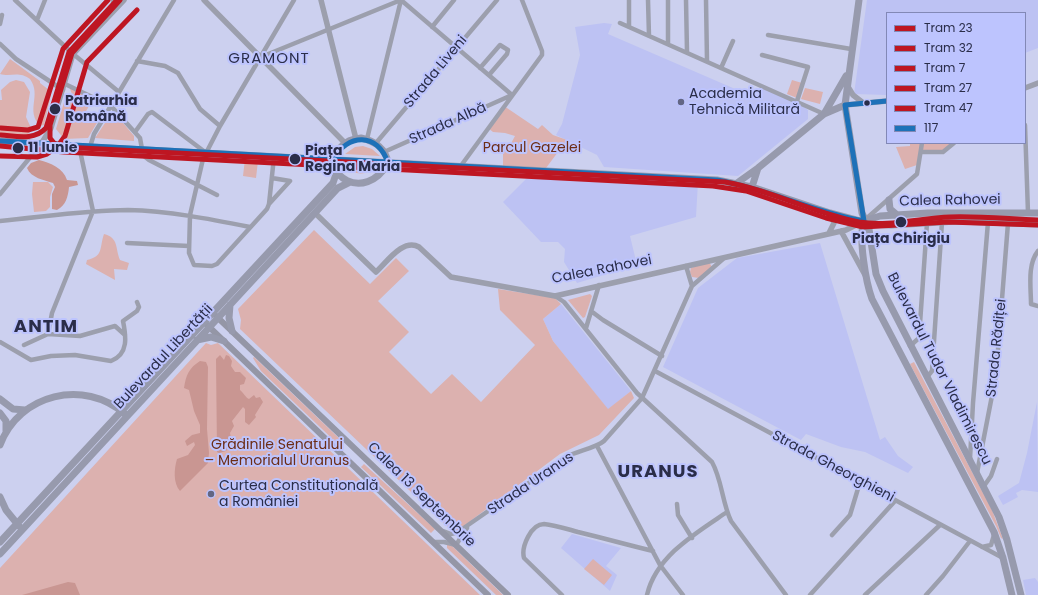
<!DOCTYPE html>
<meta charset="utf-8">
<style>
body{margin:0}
#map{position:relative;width:1038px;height:595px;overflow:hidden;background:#ccd0ef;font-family:Poppins,sans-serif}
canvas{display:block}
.legend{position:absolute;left:886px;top:12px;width:140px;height:132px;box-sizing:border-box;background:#bdc4fe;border:1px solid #8288b6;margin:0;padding:5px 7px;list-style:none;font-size:12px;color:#2a2d49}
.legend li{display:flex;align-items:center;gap:8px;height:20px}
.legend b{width:20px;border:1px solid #8288b6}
</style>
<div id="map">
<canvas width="1038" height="595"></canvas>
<ul class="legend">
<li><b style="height:5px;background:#be1622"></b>Tram 23</li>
<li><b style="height:5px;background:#be1622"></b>Tram 32</li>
<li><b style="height:5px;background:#be1622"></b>Tram 7</li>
<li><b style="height:5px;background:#be1622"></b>Tram 27</li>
<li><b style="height:5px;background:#be1622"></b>Tram 47</li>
<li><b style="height:5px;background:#1d71b8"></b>117</li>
</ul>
</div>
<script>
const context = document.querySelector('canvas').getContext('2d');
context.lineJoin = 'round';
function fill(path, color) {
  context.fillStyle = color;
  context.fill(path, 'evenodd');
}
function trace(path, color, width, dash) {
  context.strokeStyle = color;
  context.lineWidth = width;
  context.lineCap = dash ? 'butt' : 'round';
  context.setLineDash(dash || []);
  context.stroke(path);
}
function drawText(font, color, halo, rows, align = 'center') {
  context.font = font + ' Poppins,sans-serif';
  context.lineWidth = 4;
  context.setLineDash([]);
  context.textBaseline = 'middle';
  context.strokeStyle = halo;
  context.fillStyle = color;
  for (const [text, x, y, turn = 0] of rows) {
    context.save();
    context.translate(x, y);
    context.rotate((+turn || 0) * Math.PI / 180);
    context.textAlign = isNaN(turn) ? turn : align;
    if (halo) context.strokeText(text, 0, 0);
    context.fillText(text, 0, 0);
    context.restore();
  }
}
fill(new Path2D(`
 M 867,0 L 1038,0 L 1038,48 L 1025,53 L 1025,13 L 887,13 L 887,95 L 854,94 Z
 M 604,23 L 612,24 L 608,34 L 756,98 L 761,87 L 804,107 L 808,110 L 808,119 L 738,176 L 604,167 L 597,155 L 556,135 L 562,124 L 580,55 L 575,27 Z
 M 529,176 L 698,182 L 696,217 L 630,236 L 637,265 L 577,283 L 564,262 L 565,249 L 558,242 L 541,242 L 503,202 Z
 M 820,243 L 880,440 L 885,437 L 898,456 L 913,467 L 908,473 L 865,452 L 841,447 L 806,434 L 801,440 L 663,367 L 698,288 L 737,258 Z
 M 561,304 L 631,391 L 608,410 L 553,341 L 543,319 Z
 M 1037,402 L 1038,492 L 1022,490 L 1016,493 L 1018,497 L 1003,505 L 998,496 L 1019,483 L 1027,453 Z
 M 572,534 L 621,548 L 606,566 L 617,575 L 610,591 L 561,548 Z
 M 1035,578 L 1038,582 L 1038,595 L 1026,595 L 1023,580 Z`), '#bdc2f3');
fill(new Path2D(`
 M 10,59 L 40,81 L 40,83 L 49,90 L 51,95 L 44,125 L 40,126 C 25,110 42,96 30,79 C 19,71 11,77 0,74 Z
 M 16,80 L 24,82 L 30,92 L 26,117 L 32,130 L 27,135 L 0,135 L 0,100 L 2,100 L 1,90 L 10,82 Z
 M 792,80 L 802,83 L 797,98 L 787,94 Z
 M 805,88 L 823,92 L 820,104 L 801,99 Z
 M 70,89 L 72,89 L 93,99 L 85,113 L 98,121 L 88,138 L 64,139 L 56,129 L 65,99 L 70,101 L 72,94 Z
 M 504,106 L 538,129 L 542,125 L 553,135 L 567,140 L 546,168 L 503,166 L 503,150 L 508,149 L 515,136 L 505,133 L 493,132 L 488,128 Z
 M 113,111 L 134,136 L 134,141 L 95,138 Z
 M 910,143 L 954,143 L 943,152 L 922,152 L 920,164 L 905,169 L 896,147 L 910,146 Z
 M 363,146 L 372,149 L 380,156 L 345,154 L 355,147 Z
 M 245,159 L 258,161 L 256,178 L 243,176 Z
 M 344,164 L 378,165 C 368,176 354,177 344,164 Z
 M 33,182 L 48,182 L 53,187 L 50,197 L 50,207 L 46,211 L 34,212 L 32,194 Z
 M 314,230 L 370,284 L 396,258 L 409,271 L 378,301 L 409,332 L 389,352 L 431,394 L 452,374 L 481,402 L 535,345 L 500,310 L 498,289 L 555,298 L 561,304 L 543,319 L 553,341 L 608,409 L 631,391 L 634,398 L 599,435 L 560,454 L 457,531 L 451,530 L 240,329 L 241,320 L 238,309 Z
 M 104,234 C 119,238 115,248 120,260 L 129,263 L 127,270 L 114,269 L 115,280 L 86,264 L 87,260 C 104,256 99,248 104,234 Z
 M 709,262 L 712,267 L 699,278 L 692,277 L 690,272 L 691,268 Z
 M 590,294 L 592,296 L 585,317 L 583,318 L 568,300 Z
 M 206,343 L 211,345 L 218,343 L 480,595 L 0,595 L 0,568 Z
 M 254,357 L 344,443 L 341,447 L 261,371 L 253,358 Z
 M 914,362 L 992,510 L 1003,539 L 1001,538 L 996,526 L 910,364 Z
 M 364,464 L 435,529 L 431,533 L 361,467 Z
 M 450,544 L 503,595 L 496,595 L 447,548 L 447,545 Z
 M 593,559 L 612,575 L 604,585 L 584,569 Z`), '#dcb1af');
fill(new Path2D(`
 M 39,160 C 51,163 63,168 67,180 L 77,181 L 78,185 L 69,187 C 68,197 66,205 57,210 L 52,209 L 52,194 L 55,187 L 53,183 C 44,180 31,178 27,168 L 31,163 Z
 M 220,355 L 224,360 L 226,355 L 229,356 L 232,361 L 231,366 L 235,372 L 240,372 L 246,378 L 244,384 L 240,385 L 240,390 C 244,393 245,397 249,399 L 254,395 L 256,398 L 260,397 L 263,402 L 255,415 L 256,417 L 249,425 L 245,422 L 245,409 L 243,407 L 232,421 L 234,426 L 230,433 L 231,438 L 229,440 L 231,444 L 226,451 L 219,453 L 217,452 L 216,359 Z
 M 200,361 L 206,362 L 208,367 L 207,429 L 209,453 L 208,463 L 180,491 C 173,483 174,469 177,459 L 188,455 L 195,445 L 194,442 L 187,446 L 185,441 L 192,435 L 200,433 L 200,425 L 194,411 L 189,390 L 184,388 C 186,375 189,368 200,361 Z
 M 68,582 L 75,583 L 80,595 L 22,595 Z`), '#c99692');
trace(new Path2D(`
 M 15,0 L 72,53 L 119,92
 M 113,0 L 113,10
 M 648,0 L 649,36
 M 668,0 L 668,44
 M 686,0 L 687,52
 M 706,0 L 707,61
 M 37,20 L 45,0
 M 620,23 L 824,114
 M 0,24 L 2,15
 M 432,27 L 454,0
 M 629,27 L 629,0
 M 768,35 L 851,49
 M 0,44 L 16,59 L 63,90
 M 762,55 L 808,67 L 797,101
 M 261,57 L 401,0
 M 137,61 L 165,66 L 178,73 L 200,109 L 220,126
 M 480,68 L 500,45 L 508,50 L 507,54 L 489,75
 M 721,68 L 733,41
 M 65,84 L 111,106 L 140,138 L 142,149
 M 1025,125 L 1028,213
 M 135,132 L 148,114 L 152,112 L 205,152
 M 367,139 L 401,0
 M 376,143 L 497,0
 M 90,147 L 94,134 L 174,0
 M 135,149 L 149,160 L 217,195
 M 384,152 L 512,95 L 401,0
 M 922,152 L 943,152 L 954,143
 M 274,157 L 269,204 L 267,209 L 217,264 L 212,266 L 194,265 L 189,253 L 190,215 L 203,159 L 220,126 L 294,0
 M 460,167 L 542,55 L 542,51 L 522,0
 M 0,194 L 41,144
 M 269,204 L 290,181 L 272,178
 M 867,218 L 917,174 L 922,143
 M 0,221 C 43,217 86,210 128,210 C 169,211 210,219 250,227
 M 127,243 L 189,246
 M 1038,251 C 1027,265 1031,287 1031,304 L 1038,306
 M 686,266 L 692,286
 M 555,296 L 564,302 L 637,393 L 712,462 C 722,480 722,502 731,521 L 786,595
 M 591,311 L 603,320 L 662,356
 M 586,328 L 599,285
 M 48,334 L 52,313 L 93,211 L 79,146
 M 0,342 L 31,360 L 51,356 L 75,355 L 111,361 C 129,354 126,336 123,321 L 137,311 L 139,307 L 137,302
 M 24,345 L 48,334 L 80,336 L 115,326 L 125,335
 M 910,346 L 919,338 L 927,223
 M 655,371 L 1003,558
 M 927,377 L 932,371 L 942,222
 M 597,446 L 660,565 L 683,595
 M 970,459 L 973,403 L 988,222
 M 977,473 L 996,375 L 1008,223
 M 984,486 L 991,476 L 997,459
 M 677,504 L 678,515 L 692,538
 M 443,531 L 451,534 L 458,532 L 566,457 C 577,451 596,448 604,441 L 642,398 L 692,286 L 723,259
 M 832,535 L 850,515 L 860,482
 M 433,542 L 444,542 L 456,545 L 467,528
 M 982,547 L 991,545 L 994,535
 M 562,595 L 524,558 C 521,547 531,524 544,524 C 555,525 567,529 578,532 C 603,538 628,545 653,551
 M 647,595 C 656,556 696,533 727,512
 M 810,595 L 895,501
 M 865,595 L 940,525
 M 926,595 L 943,576 L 970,541`), '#9c9fad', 4.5);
trace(new Path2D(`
 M 204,0 L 345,143
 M 321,0 L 356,139
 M 847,85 L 853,95 L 862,102
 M 1025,88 L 1038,83
 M 845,105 L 887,101
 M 41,144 L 51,128 L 73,54 L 124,0
 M 315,213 L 376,272 C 387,262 403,238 419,247 L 451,277 L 555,296 L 846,230 L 864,221
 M 841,231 L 865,275
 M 829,233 L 834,223 L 830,213`), '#9c9fad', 5.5);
trace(new Path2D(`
 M 216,316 L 508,595
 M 204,322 L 488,595`), '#9496a6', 6);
trace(new Path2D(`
 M 859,0 L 845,105 L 862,213 L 869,229 L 876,274 L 883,291 L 999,517 L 1007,540 L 1021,595
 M 824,114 L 846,76
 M 361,138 C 375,141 386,149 388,163 C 365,204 318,174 340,148 C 346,141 352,139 361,138 Z
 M 0,141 L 70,146 L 717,180 L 752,187 L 830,213 L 871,224 L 891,225 L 957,221 L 1038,224
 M 29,143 L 34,154
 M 737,183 L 758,168 L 824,114 L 845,105
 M 752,187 L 758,168
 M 889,200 L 890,209 L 897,215
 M 864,221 C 858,237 866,283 872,299 L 994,532 L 1003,558 L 1012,595
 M 864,221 L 880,216 L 928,213 L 1038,213
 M 230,305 L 229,318 L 232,331
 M 197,340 L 211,337 L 224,341
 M 0,399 L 13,409 L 25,410
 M 0,413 L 6,421 L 6,431
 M 0,445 C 19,394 84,378 125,414
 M 0,497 L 6,510 L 19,526
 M 0,542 L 333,183 L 337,171
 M 0,554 L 338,188 L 350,182`), '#979aad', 7);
trace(new Path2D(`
 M 845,105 L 864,221
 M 845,105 L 887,101
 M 0,141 L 717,180 C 768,189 814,212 864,221
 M 333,160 C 347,133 378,132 388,163`), '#1d71b8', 5);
trace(new Path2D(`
 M 120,0 L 72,53 L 50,125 L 50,138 L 54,143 L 63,147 L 725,182 C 771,190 813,213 859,222 C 888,227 920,218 950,217 C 979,216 1009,219 1038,220`), '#be1622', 5);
trace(new Path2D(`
 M 0,146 L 64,152 L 713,186 L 746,191 L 826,218 L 863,227 L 948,222 L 1038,225`), '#be1622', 5);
trace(new Path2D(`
 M 1,135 C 16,136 34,141 46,128 L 69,52 L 117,0`), '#be1622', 5);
trace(new Path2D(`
 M 0,156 L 37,157 L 47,154 L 57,147 L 65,136 L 87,62 L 137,10`), '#be1622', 5);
trace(new Path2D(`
 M 1,128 L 28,130 L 38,127 L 63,49 L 108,0`), '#be1622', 5);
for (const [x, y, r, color] of [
 [681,102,4,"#636683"],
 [867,103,3.5,"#2a2d49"],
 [55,109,6,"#2a2d49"],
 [18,148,6,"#2a2d49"],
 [295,159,6,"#2a2d49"],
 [901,222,6,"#2a2d49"],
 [211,494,4,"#636683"]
]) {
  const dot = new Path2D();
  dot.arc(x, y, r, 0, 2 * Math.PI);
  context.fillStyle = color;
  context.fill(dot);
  trace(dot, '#bdc4fe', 1.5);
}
drawText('14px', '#2a2d49', '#bdc4fe', [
 ["Strada Liveni",436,72,-50],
 ["Strada Albă",448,124,-24],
 ["Calea Rahovei",950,201,-1],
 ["Calea Rahovei",602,270,-11],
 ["Strada Rădiței",997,348,-84],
 ["Bulevardul Libertății",164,357,-47],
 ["Bulevardul Tudor Vladimirescu",939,369,63],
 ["Strada Gheorghieni",833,467,28],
 ["Strada Uranus",531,484,-34],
 ["Calea 13 Septembrie",421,495,44]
]);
drawText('14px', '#2a2d49', '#bdc4fe', [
 ["Academia",689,94],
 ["Tehnică Militară",689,110],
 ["Curtea Constituțională",219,486],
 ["a României",219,502]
], 'left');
drawText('bold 14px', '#2a2d49', '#bdc4fe', [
 ["Patriarhia",65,101],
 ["Română",65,117],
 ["11 Iunie",28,148],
 ["Piața",305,151],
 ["Regina Maria",305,167],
 ["Piața Chirigiu",901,239,"center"]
], 'left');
drawText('14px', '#6c2d16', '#bdc4fe', [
 ["Parcul Gazelei",532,148],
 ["Grădinile Senatului",277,445],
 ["– Memorialul Uranus",277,461]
]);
context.letterSpacing = '1px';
drawText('15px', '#2a2d49', '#bdc4fe', [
 ["GRAMONT",269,59]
]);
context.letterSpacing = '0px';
context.letterSpacing = '1px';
drawText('bold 18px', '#2a2d49', '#bdc4fe', [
 ["ANTIM",46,327],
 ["URANUS",658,472]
]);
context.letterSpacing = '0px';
</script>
